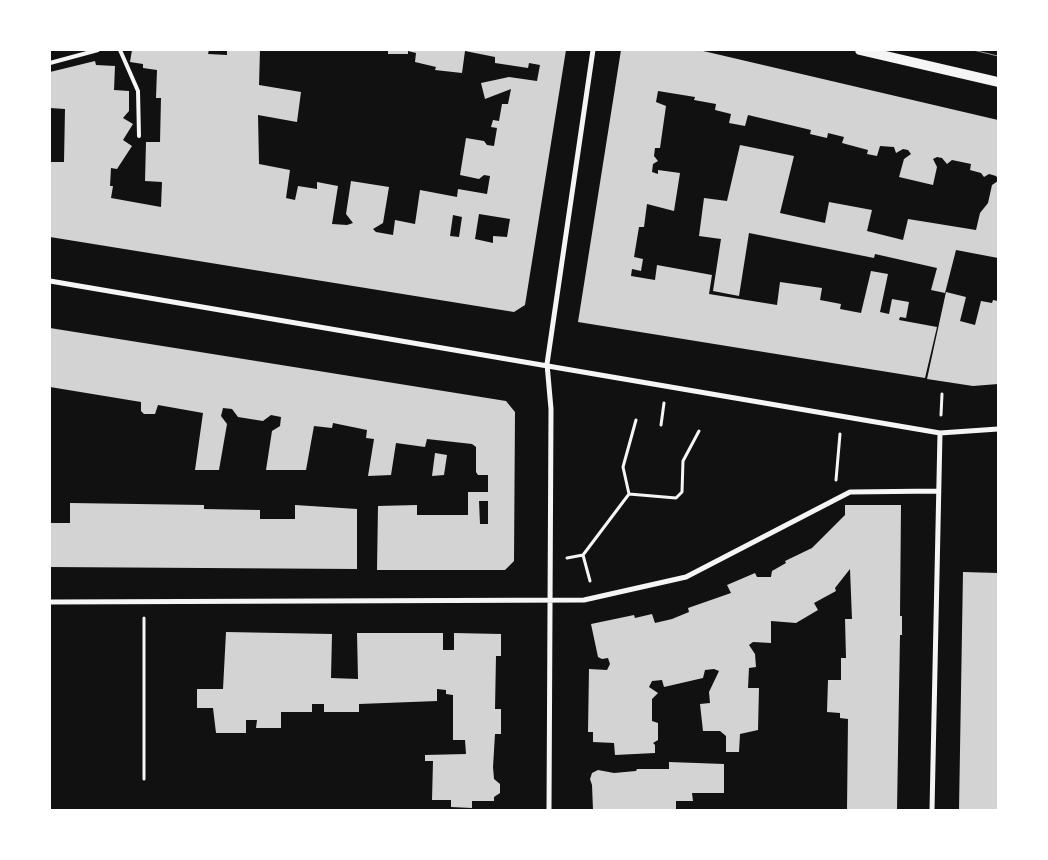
<!DOCTYPE html>
<style>
body{margin:0}
#map{position:relative;width:1048px;height:860px;overflow:hidden;background:#111;font-family:"Asap Condensed",sans-serif}
canvas{display:block}
.frame{position:absolute;inset:0;border:51px solid #fff;pointer-events:none}
</style>
<div id="map">
<canvas width="1048" height="860"></canvas>
<div class="frame"></div>
</div>
<script>
const context = document.querySelector('canvas').getContext('2d');
context.lineJoin = 'round';
function fill(path, color) {
  context.fillStyle = color;
  context.fill(path, 'evenodd');
}
function trace(path, color, width, dash) {
  context.strokeStyle = color;
  context.lineWidth = width;
  context.lineCap = dash ? 'butt' : 'round';
  context.setLineDash(dash || []);
  context.stroke(path);
}
fill(new Path2D(`
 M 132,50 L 209,50 L 208,54 L 227,55 L 227,50 L 260,50 L 259,85 L 301,92 L 297,122 L 258,115 L 259,164 L 290,170 L 286,198 L 295,200 L 298,186 L 317,189 L 317,182 L 338,186 L 332,224 L 347,225 L 353,223 L 346,214 L 351,181 L 389,187 L 383,223 L 373,229 L 376,232 L 393,235 L 395,220 L 415,224 L 420,190 L 457,197 L 458,189 L 487,194 L 490,176 L 484,175 L 479,179 L 460,175 L 466,138 L 484,141 L 487,145 L 494,146 L 497,128 L 491,127 L 493,120 L 499,121 L 502,104 L 508,104 L 511,89 L 485,99 L 481,83 L 509,77 L 537,81 L 540,65 L 529,63 L 528,68 L 495,63 L 495,57 L 465,51 L 462,73 L 435,70 L 436,67 L 415,62 L 416,53 L 408,51 L 408,54 L 388,54 L 388,50 L 566,50 L 525,305 L 514,312 L 50,237 L 50,162 L 64,162 L 65,109 L 50,108 L 50,72 L 95,61 L 96,65 L 115,66 L 114,90 L 129,91 L 129,111 L 123,118 L 133,124 L 123,140 L 132,146 L 117,169 L 111,168 L 110,186 L 113,186 L 111,198 L 161,207 L 162,182 L 145,181 L 146,142 L 160,142 L 161,98 L 156,98 L 157,70 L 143,68 L 143,64 L 130,62 ZM 479,214 L 510,219 L 507,237 L 493,236 L 493,243 L 475,239 ZM 453,215 L 462,217 L 459,237 L 450,236 Z
 M 621,50 L 699,50 L 998,120 L 998,179 L 996,176 L 989,174 L 984,177 L 981,173 L 970,170 L 971,164 L 952,160 L 947,164 L 942,158 L 937,157 L 933,159 L 937,167 L 933,185 L 899,177 L 904,159 L 911,154 L 908,150 L 903,149 L 896,153 L 894,147 L 880,146 L 877,156 L 867,154 L 868,150 L 842,143 L 844,137 L 828,133 L 827,138 L 810,134 L 811,130 L 748,115 L 745,126 L 729,123 L 731,114 L 715,110 L 716,104 L 694,100 L 695,97 L 658,91 L 656,102 L 666,106 L 660,148 L 655,148 L 654,156 L 658,161 L 653,164 L 652,172 L 658,174 L 658,170 L 680,173 L 674,211 L 647,204 L 644,227 L 639,227 L 634,257 L 643,259 L 641,271 L 632,269 L 631,276 L 655,280 L 657,265 L 712,275 L 709,294 L 777,305 L 780,282 L 822,288 L 820,300 L 841,304 L 840,309 L 861,313 L 871,271 L 888,274 L 880,312 L 889,314 L 892,299 L 909,302 L 906,318 L 900,317 L 899,320 L 937,327 L 925,378 L 578,322 Z
 M 740,145 L 794,156 L 780,213 L 825,223 L 829,202 L 872,210 L 867,231 L 903,240 L 908,219 L 976,230 L 980,213 L 988,203 L 992,185 L 998,181 L 998,258 L 956,250 L 945,293 L 931,290 L 937,268 L 875,254 L 874,258 L 749,233 L 739,296 L 713,291 L 721,239 L 699,236 L 704,198 L 727,201 Z
 M 946,292 L 966,297 L 960,321 L 975,325 L 981,301 L 992,303 L 993,300 L 998,301 L 998,384 L 973,386 L 927,379 Z
 M 50,328 L 506,401 L 515,412 L 514,561 L 505,570 L 377,570 L 378,506 L 417,505 L 417,515 L 468,515 L 468,492 L 488,492 L 488,475 L 478,475 L 476,472 L 476,447 L 472,444 L 427,439 L 425,447 L 396,443 L 391,475 L 368,476 L 374,439 L 366,438 L 367,430 L 333,423 L 332,428 L 314,426 L 306,470 L 266,470 L 272,431 L 280,426 L 281,417 L 271,415 L 263,421 L 238,417 L 232,409 L 223,408 L 221,416 L 227,424 L 219,470 L 195,470 L 203,413 L 158,405 L 155,414 L 144,414 L 141,411 L 141,402 L 50,387 ZM 479,501 L 488,501 L 488,524 L 480,524 Z
 M 435,453 L 447,455 L 444,475 L 432,476 Z
 M 70,503 L 204,505 L 204,509 L 260,510 L 260,519 L 295,519 L 295,505 L 357,509 L 357,569 L 50,567 L 50,523 L 70,523 Z
 M 845,505 L 901,505 L 900,616 L 902,616 L 902,635 L 900,635 L 897,810 L 847,810 L 848,719 L 840,718 L 840,713 L 827,712 L 828,680 L 841,680 L 841,658 L 846,658 L 845,619 L 852,619 L 850,569 L 835,588 L 836,591 L 814,603 L 818,610 L 796,623 L 771,621 L 771,643 L 753,642 L 749,645 L 755,654 L 756,667 L 749,668 L 748,688 L 759,688 L 758,730 L 740,734 L 739,752 L 726,752 L 726,736 L 720,731 L 703,731 L 700,704 L 710,703 L 709,692 L 719,671 L 714,669 L 705,670 L 703,678 L 664,687 L 662,680 L 652,681 L 649,687 L 658,693 L 652,699 L 652,721 L 658,723 L 658,740 L 653,743 L 655,745 L 655,753 L 615,755 L 614,743 L 593,742 L 593,732 L 588,732 L 589,669 L 607,670 L 610,664 L 608,658 L 602,659 L 598,657 L 591,624 L 634,615 L 635,618 L 652,614 L 655,623 L 672,619 L 689,612 L 688,608 L 731,593 L 727,585 L 755,573 L 757,577 L 771,577 L 772,571 L 786,563 L 785,561 L 812,548 L 845,515 Z
 M 963,572 L 998,573 L 998,810 L 959,810 Z
 M 226,632 L 332,634 L 331,678 L 358,679 L 357,633 L 443,633 L 443,650 L 454,650 L 454,633 L 501,634 L 501,656 L 496,656 L 495,709 L 501,709 L 501,734 L 495,734 L 493,767 L 494,779 L 500,784 L 500,793 L 494,797 L 494,801 L 472,801 L 472,808 L 451,807 L 451,800 L 432,800 L 433,761 L 425,761 L 425,755 L 466,754 L 465,740 L 453,740 L 453,695 L 446,694 L 446,690 L 437,689 L 437,701 L 359,704 L 359,712 L 324,712 L 324,704 L 312,704 L 312,712 L 281,712 L 281,728 L 256,728 L 257,720 L 246,720 L 246,733 L 216,733 L 213,708 L 197,708 L 197,689 L 223,689 Z
 M 669,762 L 724,764 L 724,793 L 692,793 L 693,801 L 676,801 L 676,810 L 593,810 L 592,785 L 590,779 L 592,773 L 598,770 L 614,773 L 636,771 L 637,769 L 669,769 Z`), '#d3d3d3');
trace(new Path2D(`
 M 941,415 L 942,394
 M 636,420 L 623,467 L 629,494 L 676,498 L 682,492 L 683,461 L 699,431
 M 661,425 L 664,403
 M 836,480 L 840,434
 M 583,555 L 590,581
 M 567,558 L 583,555 L 629,494
 M 144,779 L 144,618`), '#f5f5f5', 3);
trace(new Path2D(`
 M 120,50 L 138,91 L 139,136
 M 50,63 L 98,50`), '#f5f5f5', 4);
trace(new Path2D(`
 M 50,281 L 940,433 L 998,429
 M 50,602 L 584,600 L 686,577 L 850,492 L 938,491
 M 549,810 L 551,409 L 547,364 L 593,50
 M 932,810 L 940,433`), '#f5f5f5', 5);
trace(new Path2D(`
 M 860,50 L 998,82`), '#f5f5f5', 10);
trace(new Path2D(`
 M 973,50 L 998,56`), '#9a9a9a', 1);
</script>
